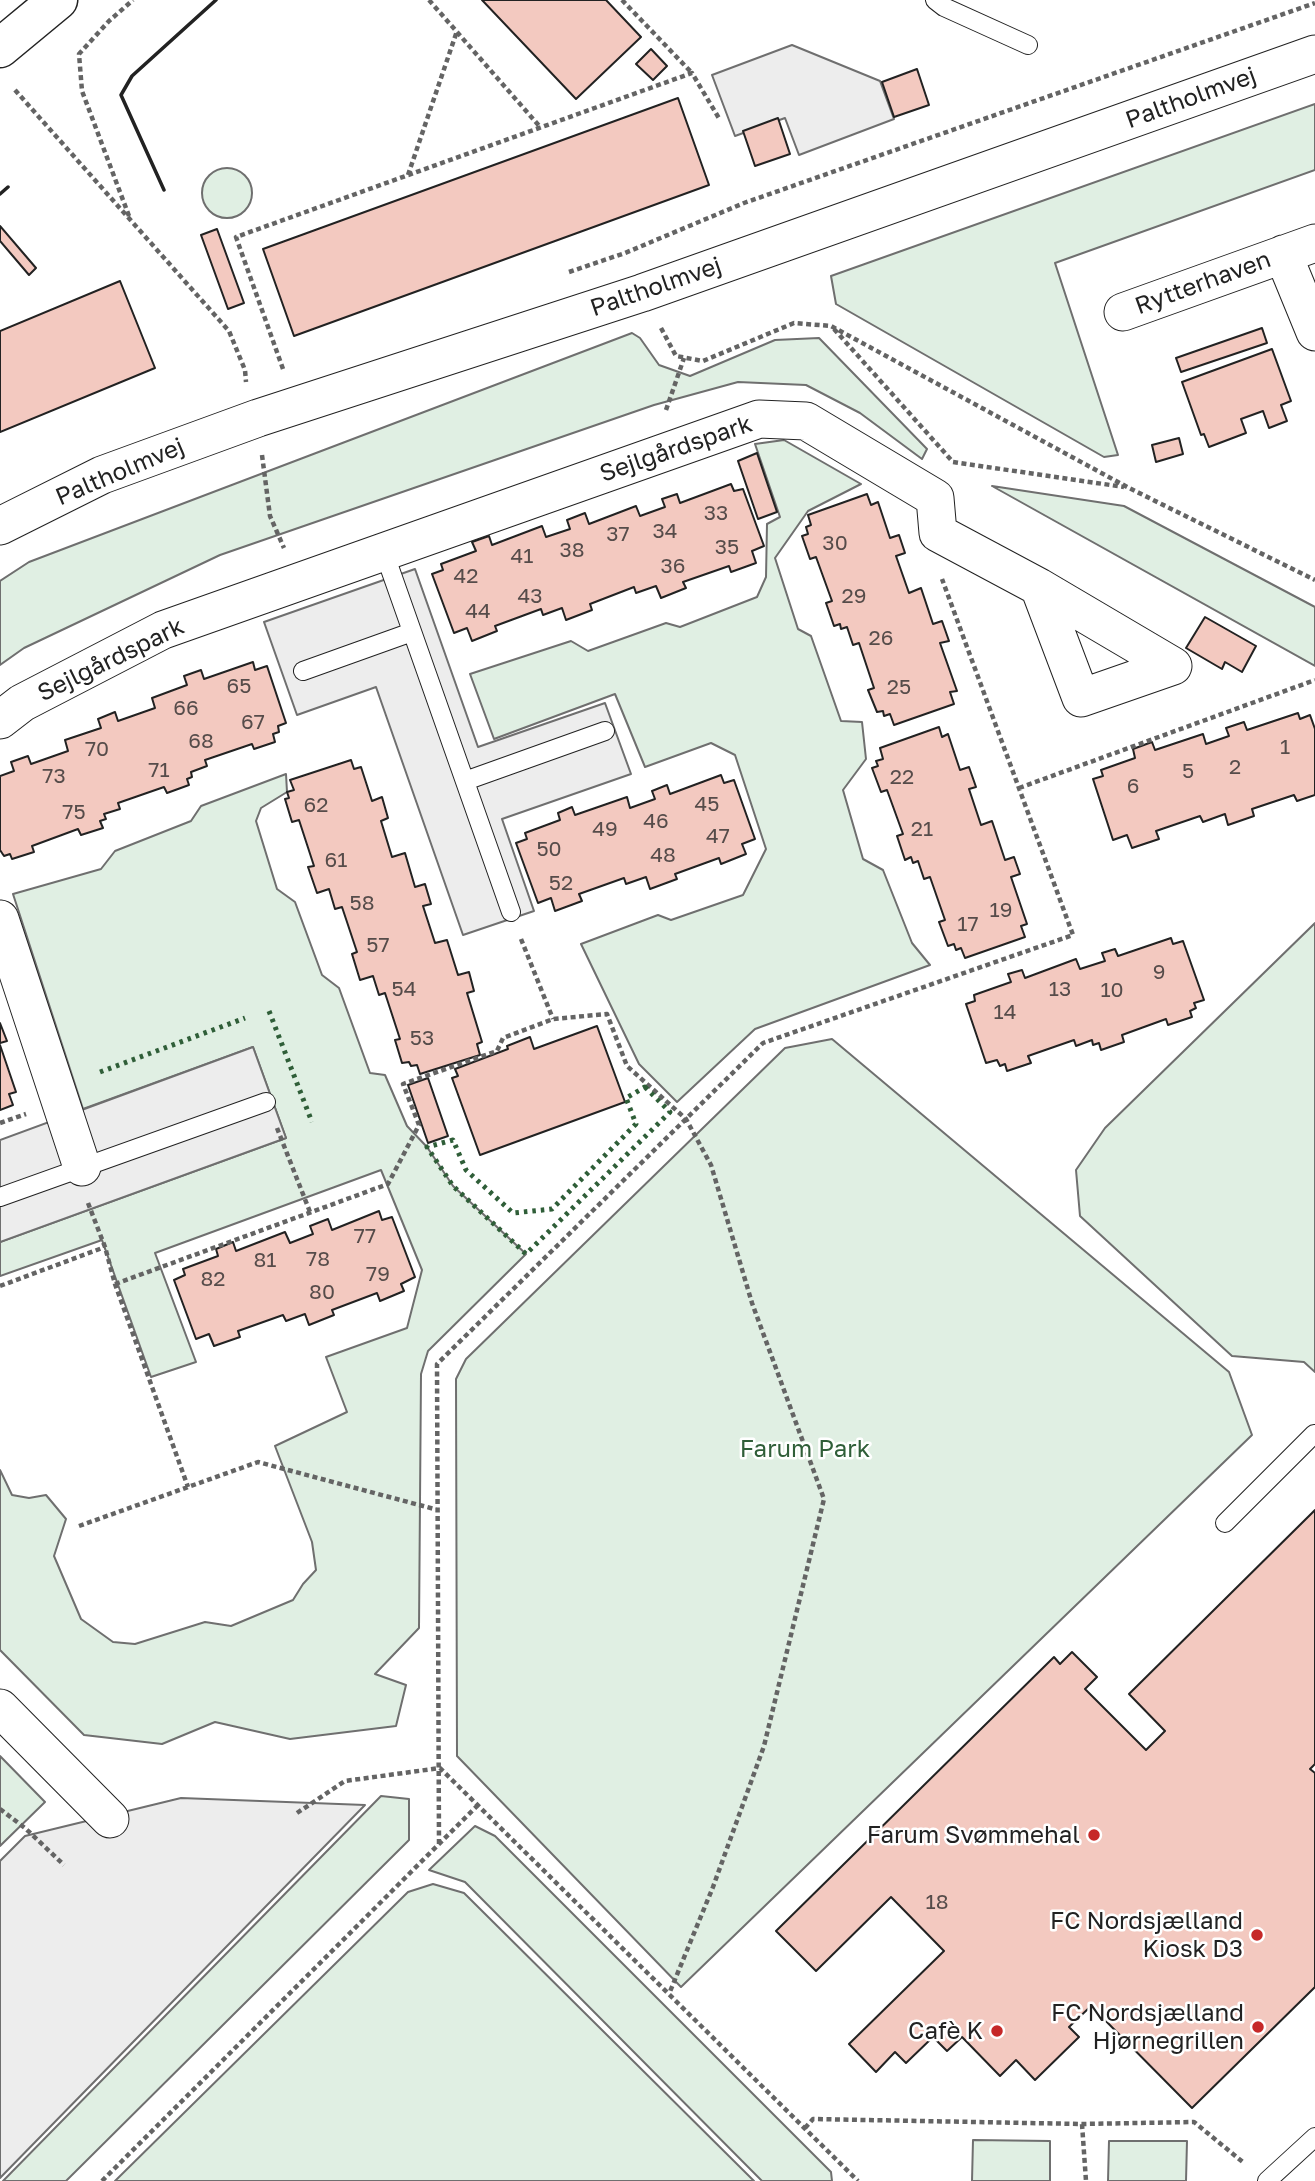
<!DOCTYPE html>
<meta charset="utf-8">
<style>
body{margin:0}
canvas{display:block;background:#fff}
</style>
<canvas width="1315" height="2181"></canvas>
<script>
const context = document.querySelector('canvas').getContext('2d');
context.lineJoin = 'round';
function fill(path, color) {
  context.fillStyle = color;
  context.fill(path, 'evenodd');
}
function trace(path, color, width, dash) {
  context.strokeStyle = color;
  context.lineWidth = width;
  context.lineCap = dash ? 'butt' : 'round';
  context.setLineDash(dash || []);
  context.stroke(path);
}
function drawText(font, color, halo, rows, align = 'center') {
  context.font = font + ' "Golos Text",sans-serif';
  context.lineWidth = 5;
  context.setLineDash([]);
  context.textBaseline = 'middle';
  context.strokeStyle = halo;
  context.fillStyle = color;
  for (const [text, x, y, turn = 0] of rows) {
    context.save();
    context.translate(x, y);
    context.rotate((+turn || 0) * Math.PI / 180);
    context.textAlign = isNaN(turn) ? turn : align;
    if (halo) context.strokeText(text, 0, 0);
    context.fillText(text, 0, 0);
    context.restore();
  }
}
const green = new Path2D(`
 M 1315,104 L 1315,170 L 1055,263 L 1118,455 L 1104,457 L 836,304 L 831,276 Z
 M202 193a25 25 0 1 1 50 0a25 25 0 1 1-50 0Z
 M 632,333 L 640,338 L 659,365 L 690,376 L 775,340 L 819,338 L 927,449 L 922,459 L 860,413 L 806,385 L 738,382 L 654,405 L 220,555 L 24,648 L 0,665 L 0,581 L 29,562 Z
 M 784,440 L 861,484 L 808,511 L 775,558 L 798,629 L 811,636 L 841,721 L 862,722 L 866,759 L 843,790 L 863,859 L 883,870 L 912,943 L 930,965 L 755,1029 L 677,1102 L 639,1064 L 581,944 L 658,915 L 671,920 L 743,895 L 766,849 L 735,755 L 711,743 L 645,767 L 615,694 L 494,739 L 470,674 L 571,641 L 588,651 L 666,623 L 680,627 L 757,597 L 766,577 L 767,524 L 780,517 L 755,444 Z
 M 992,486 L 1124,506 L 1315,607 L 1315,666 Z
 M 286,774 L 287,792 L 261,808 L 256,821 L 277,889 L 295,902 L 322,975 L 339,988 L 370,1073 L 385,1075 L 407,1126 L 427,1147 L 453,1186 L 526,1254 L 428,1351 L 421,1374 L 419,1628 L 375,1674 L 406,1685 L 396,1726 L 290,1739 L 215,1722 L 162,1744 L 84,1735 L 0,1650 L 0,1470 L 12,1495 L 29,1498 L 46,1495 L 66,1519 L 54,1556 L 81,1619 L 113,1642 L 135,1644 L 205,1622 L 231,1626 L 293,1600 L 303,1584 L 316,1570 L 312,1542 L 275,1446 L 347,1412 L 326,1357 L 407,1328 L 422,1270 L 381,1170 L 155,1253 L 196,1362 L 151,1377 L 102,1240 L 0,1276 L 0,1242 L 286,1138 L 253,1047 L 83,1109 L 13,894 L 101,869 L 115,851 L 191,821 L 201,806 Z
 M 1315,923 L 1315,1372 L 1304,1362 L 1232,1356 L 1080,1216 L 1076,1170 L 1105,1128 Z
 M 832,1039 L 1229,1372 L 1252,1435 L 681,1987 L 457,1756 L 456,1379 L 466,1359 L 785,1048 Z
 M 0,1756 L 45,1802 L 0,1846 Z
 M 381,1796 L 409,1799 L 409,1840 L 66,2181 L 3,2181 Z
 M 475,1826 L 495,1836 L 831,2172 L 832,2181 L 762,2181 L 465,1882 L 429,1870 Z
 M 433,1884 L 464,1893 L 754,2181 L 115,2181 L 408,1892 Z
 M 973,2140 L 1050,2141 L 1050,2181 L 972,2181 Z
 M 1109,2141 L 1187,2141 L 1186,2181 L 1108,2181 Z`);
fill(green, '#e0efe3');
trace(green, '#6f6f6f', 2);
const parking = new Path2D(`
 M 792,45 L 880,81 L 894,119 L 799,155 L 785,118 L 735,136 L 712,75 Z
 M 415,569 L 478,747 L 605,703 L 631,774 L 502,819 L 534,911 L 463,935 L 376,687 L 297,715 L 264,622 Z
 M 253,1047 L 286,1138 L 0,1242 L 0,1140 Z
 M 181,1798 L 365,1805 L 0,2178 L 0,1861 L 25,1836 Z`);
fill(parking, '#ededed');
trace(parking, '#6f6f6f', 2);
const building = new Path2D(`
 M 482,0 L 606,0 L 641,37 L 576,99 Z
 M 651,49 L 667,66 L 653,80 L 636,64 Z
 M 917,69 L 929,105 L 894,117 L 882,82 Z
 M 678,98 L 709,185 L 294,336 L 263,249 Z
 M 778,118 L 790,154 L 755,166 L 743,131 Z
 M 0,226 L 36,268 L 29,275 L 0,241 Z
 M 217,229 L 244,303 L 228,309 L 201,235 Z
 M 120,281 L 155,368 L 0,432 L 0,331 Z
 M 1262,328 L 1267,343 L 1181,372 L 1176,358 Z
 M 1272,349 L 1291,401 L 1281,405 L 1287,421 L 1269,428 L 1263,411 L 1241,419 L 1246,433 L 1209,447 L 1204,434 L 1201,435 L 1182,382 Z
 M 1179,438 L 1183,454 L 1156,462 L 1152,445 Z
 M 757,453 L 777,512 L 758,519 L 738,461 Z
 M 731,484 L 734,491 L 743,489 L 764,546 L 752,551 L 756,563 L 731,572 L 729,566 L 683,582 L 686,588 L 661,598 L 656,586 L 636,593 L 634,587 L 590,604 L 592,610 L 566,620 L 562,608 L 543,615 L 541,609 L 495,626 L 497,631 L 472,641 L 467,628 L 454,633 L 432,574 L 443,570 L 441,564 L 476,551 L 472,542 L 489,536 L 492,545 L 542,526 L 546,537 L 570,529 L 567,520 L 585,513 L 589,524 L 636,506 L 640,516 L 665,507 L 662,499 L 677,494 L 680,503 Z
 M 867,494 L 871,505 L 878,502 L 890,538 L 899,535 L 905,553 L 896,556 L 909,593 L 921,588 L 933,624 L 942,621 L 949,641 L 940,643 L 957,691 L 950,692 L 954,704 L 894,725 L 890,714 L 884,716 L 883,711 L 877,712 L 868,690 L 874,688 L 859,643 L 853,645 L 847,627 L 841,629 L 840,624 L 834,626 L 826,603 L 832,601 L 816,557 L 810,559 L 802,536 L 808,534 L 806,527 L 811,525 L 808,515 Z
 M 1205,617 L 1256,646 L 1242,672 L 1225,662 L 1222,669 L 1186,648 Z
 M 253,662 L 255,670 L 267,666 L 286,723 L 278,726 L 279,732 L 273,734 L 275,742 L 254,749 L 252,744 L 205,760 L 207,766 L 191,772 L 192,777 L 187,779 L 189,785 L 167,793 L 164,787 L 118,803 L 120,809 L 104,814 L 106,819 L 100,821 L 103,828 L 81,835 L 78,829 L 32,846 L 34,852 L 12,859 L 10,854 L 4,856 L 0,850 L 0,776 L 14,771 L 11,762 L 28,756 L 31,764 L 68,751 L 65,740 L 101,728 L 98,719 L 115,712 L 118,721 L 155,708 L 152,698 L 187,685 L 184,676 L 201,670 L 204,679 Z
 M 1298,713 L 1300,719 L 1310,715 L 1315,729 L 1315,795 L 1297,801 L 1294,795 L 1252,809 L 1254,816 L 1228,825 L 1225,814 L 1203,822 L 1200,816 L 1156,831 L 1159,839 L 1132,848 L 1127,835 L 1113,840 L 1093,779 L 1103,776 L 1101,770 L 1135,758 L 1133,749 L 1152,742 L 1155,750 L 1203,734 L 1206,744 L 1229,736 L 1226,728 L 1244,722 L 1247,730 Z
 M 939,727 L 942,737 L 948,734 L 960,770 L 969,767 L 976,787 L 969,789 L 981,825 L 992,821 L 1005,860 L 1014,857 L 1020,874 L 1011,877 L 1027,924 L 1021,926 L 1025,937 L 965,958 L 961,948 L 956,950 L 954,944 L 948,946 L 939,922 L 945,920 L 930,877 L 924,879 L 918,861 L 913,863 L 911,857 L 905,860 L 897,836 L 903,834 L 887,790 L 881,792 L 872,768 L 878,766 L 876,761 L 883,759 L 880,748 Z
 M 351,760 L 354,769 L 361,767 L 372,801 L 382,797 L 388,818 L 381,821 L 392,857 L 405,853 L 415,887 L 425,884 L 431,904 L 423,906 L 435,943 L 447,940 L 458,975 L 469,972 L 474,991 L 467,993 L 482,1042 L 477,1044 L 480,1055 L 420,1074 L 417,1065 L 411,1066 L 409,1062 L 402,1063 L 395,1040 L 400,1039 L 385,993 L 379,995 L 373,976 L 360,980 L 352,954 L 357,952 L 342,907 L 335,909 L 329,889 L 317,893 L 308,867 L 314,866 L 299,820 L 292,822 L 285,799 L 289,798 L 287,792 L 294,790 L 290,780 Z
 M 721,775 L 724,783 L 734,780 L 755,839 L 742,844 L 746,854 L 721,864 L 719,858 L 675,874 L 677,879 L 650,889 L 646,877 L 626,884 L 624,878 L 579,894 L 582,901 L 555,911 L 551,898 L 538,903 L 516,843 L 527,839 L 525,833 L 560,820 L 558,813 L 572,807 L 575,815 L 627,797 L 630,808 L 655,799 L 652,791 L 667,785 L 670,794 Z
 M 1171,938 L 1173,944 L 1183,941 L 1204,1000 L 1194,1003 L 1196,1008 L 1190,1011 L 1192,1017 L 1168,1025 L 1166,1019 L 1122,1035 L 1124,1042 L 1101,1050 L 1099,1043 L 1093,1045 L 1092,1040 L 1076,1046 L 1074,1040 L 1028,1056 L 1031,1063 L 1007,1071 L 1005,1064 L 1000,1066 L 997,1060 L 986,1063 L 966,1004 L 975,1001 L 974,995 L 1011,982 L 1008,974 L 1022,970 L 1025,978 L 1076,959 L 1080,969 L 1105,961 L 1102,953 L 1115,949 L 1118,956 Z
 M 0,1023 L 7,1041 L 0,1043 Z
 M 597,1026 L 625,1102 L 480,1155 L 452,1078 L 458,1076 L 455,1069 L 508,1049 L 507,1046 L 530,1037 L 534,1049 Z
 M 0,1045 L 16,1092 L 9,1094 L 13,1105 L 0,1110 Z
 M 428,1078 L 448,1136 L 428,1143 L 408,1085 Z
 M 379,1211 L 382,1220 L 392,1217 L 415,1277 L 401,1284 L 404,1291 L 380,1301 L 377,1293 L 332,1310 L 334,1315 L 309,1325 L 305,1314 L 286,1321 L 283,1315 L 238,1331 L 240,1337 L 214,1346 L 209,1334 L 196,1339 L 174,1280 L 185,1275 L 183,1269 L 218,1256 L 216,1249 L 233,1242 L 236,1251 L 285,1232 L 290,1243 L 313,1234 L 310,1226 L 328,1219 L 332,1230 Z
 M 1315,1510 L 1315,1764 L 1310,1769 L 1315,1773 L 1315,1987 L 1192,2108 L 1091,2006 L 1069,2027 L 1079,2037 L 1035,2080 L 1016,2060 L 1000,2076 L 962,2037 L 947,2051 L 933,2037 L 906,2063 L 895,2052 L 876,2072 L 849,2044 L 944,1951 L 891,1897 L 816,1971 L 776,1931 L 1054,1657 L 1060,1664 L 1072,1652 L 1097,1677 L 1085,1689 L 1146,1750 L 1165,1731 L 1129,1694 Z`);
fill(building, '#f3c9c0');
trace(building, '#222', 2);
const service = new Path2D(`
 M 935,0 L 944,7 L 1028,45
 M 384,552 L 511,912
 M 303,671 L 412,632
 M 465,781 L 605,731
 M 0,1197 L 266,1102
 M 1225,1523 L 1314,1434 L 1315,1436
 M 1267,2181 L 1315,2137`);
const minor = new Path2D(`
 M 1283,254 L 1315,332
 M 1123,312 L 1315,243
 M 0,526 L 102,475 L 258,418 L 642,293 L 1315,54
 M 0,720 L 22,703 L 163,630 L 759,419 L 806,421 L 935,498 L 938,533 L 1039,587 L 1173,666 L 1081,698 L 1039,587
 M 0,919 L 82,1167
 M 0,1708 L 110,1819`);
const secondary = new Path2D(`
 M 0,48 L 58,0`);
trace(service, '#222', 20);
trace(minor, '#222', 39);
trace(secondary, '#222', 41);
trace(new Path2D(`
 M 429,0 L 541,128
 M 622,0 L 692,73
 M 15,90 L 229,331 L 245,370 L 246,382
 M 408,175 L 457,31
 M 129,216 L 82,91 L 79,54 L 109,21 L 133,0
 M 569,272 L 625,253 L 744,203 L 1315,3
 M 661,328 L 676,356 L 703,361 L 794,323 L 831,326 L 1129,488 L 1315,580
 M 834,329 L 953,462 L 1124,487
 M 283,369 L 236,237 L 692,73 L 720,120
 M 666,410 L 684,358
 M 262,455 L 270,516 L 284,548
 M 1019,788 L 1315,680
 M 521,939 L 553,1019
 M 0,1123 L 26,1114
 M 277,1128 L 310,1212
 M 88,1203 L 105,1247 L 115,1284 L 188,1487
 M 115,1284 L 388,1184 L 419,1125 L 403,1084 L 497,1051 L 503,1038 L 553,1019 L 607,1014 L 627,1066 L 686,1119 L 711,1165 L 752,1303 L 824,1499 L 764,1746 L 713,1887 L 669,1994
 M 0,1286 L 105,1247
 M 79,1526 L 258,1462 L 438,1510
 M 0,1809 L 25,1828 L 64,1865
 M 297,1813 L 345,1781 L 440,1768 L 858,2181
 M 439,1844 L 437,1364 L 763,1043 L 1073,935 L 942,579
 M 1082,2124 L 1086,2181
 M 805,2128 L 813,2119 L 1082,2124 L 1194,2122 L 1244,2163
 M 102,2181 L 478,1805`), '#646464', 4.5, [5, 3.5]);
trace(service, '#fff', 18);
trace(minor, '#fff', 37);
trace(secondary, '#fff', 38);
trace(new Path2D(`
 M 269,1011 L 312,1122
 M 100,1072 L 245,1018
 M 645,1087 L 670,1112 L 526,1254 L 453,1186 L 427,1147 L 453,1140 L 466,1170 L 513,1213 L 552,1209 L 636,1124 L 626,1098 Z`), '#2f5e38', 5, [3.5, 5]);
trace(new Path2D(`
 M 164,190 L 121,95 L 132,76 L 216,0
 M 0,194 L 8,187`), '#222', 3.5);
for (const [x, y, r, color] of [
 [1094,1835,7,"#c62828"],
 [1257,1935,7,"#c62828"],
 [1258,2027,7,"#c62828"],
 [997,2031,7,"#c62828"]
]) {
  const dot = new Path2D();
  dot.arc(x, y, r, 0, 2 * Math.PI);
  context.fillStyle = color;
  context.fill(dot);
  trace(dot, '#fff', 2.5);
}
drawText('21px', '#564c4a', null, [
 ["33",716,513],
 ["34",665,531],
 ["37",618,534],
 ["30",835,543],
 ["35",727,547],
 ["38",572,550],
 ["41",522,556],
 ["36",673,566],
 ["42",466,576],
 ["43",530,596],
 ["29",854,596],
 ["44",478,611],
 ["26",881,638],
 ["65",239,686],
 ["25",899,687],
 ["66",186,708],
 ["67",253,722],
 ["68",201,741],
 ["1",1285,747],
 ["70",97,749],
 ["2",1235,767],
 ["71",159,770],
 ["5",1188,771],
 ["73",54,776],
 ["22",902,777],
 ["6",1133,786],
 ["45",707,804],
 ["62",316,805],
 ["75",74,812],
 ["46",656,821],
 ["49",605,829],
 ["21",922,829],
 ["47",718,836],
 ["50",549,849],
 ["48",663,855],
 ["61",336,860],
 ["52",561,883],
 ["58",362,903],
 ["19",1001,910],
 ["17",968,924],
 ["57",378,945],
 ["9",1159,972],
 ["54",404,989],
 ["13",1060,989],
 ["10",1112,990],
 ["14",1005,1012],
 ["53",422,1038],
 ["77",365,1236],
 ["78",318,1259],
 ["81",265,1260],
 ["79",378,1274],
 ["82",213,1279],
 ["80",322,1292],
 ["18",937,1902]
]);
drawText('24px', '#222', '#fff', [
 ["Paltholmvej",1191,98,-20],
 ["Rytterhaven",1203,283,-20],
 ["Paltholmvej",656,287,-19],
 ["Sejlgårdspark",676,449,-19],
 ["Paltholmvej",120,472,-23],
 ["Sejlgårdspark",111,660,-26]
]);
drawText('24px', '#2f5e38', '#fff', [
 ["Farum Park",805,1449]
]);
drawText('24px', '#222', '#fff', [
 ["Farum Svømmehal",1080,1835],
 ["FC Nordsjælland",1243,1921],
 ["Kiosk D3",1243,1949],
 ["FC Nordsjælland",1244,2013],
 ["Hjørnegrillen",1244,2041],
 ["Cafè K",983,2031]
], 'right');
</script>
